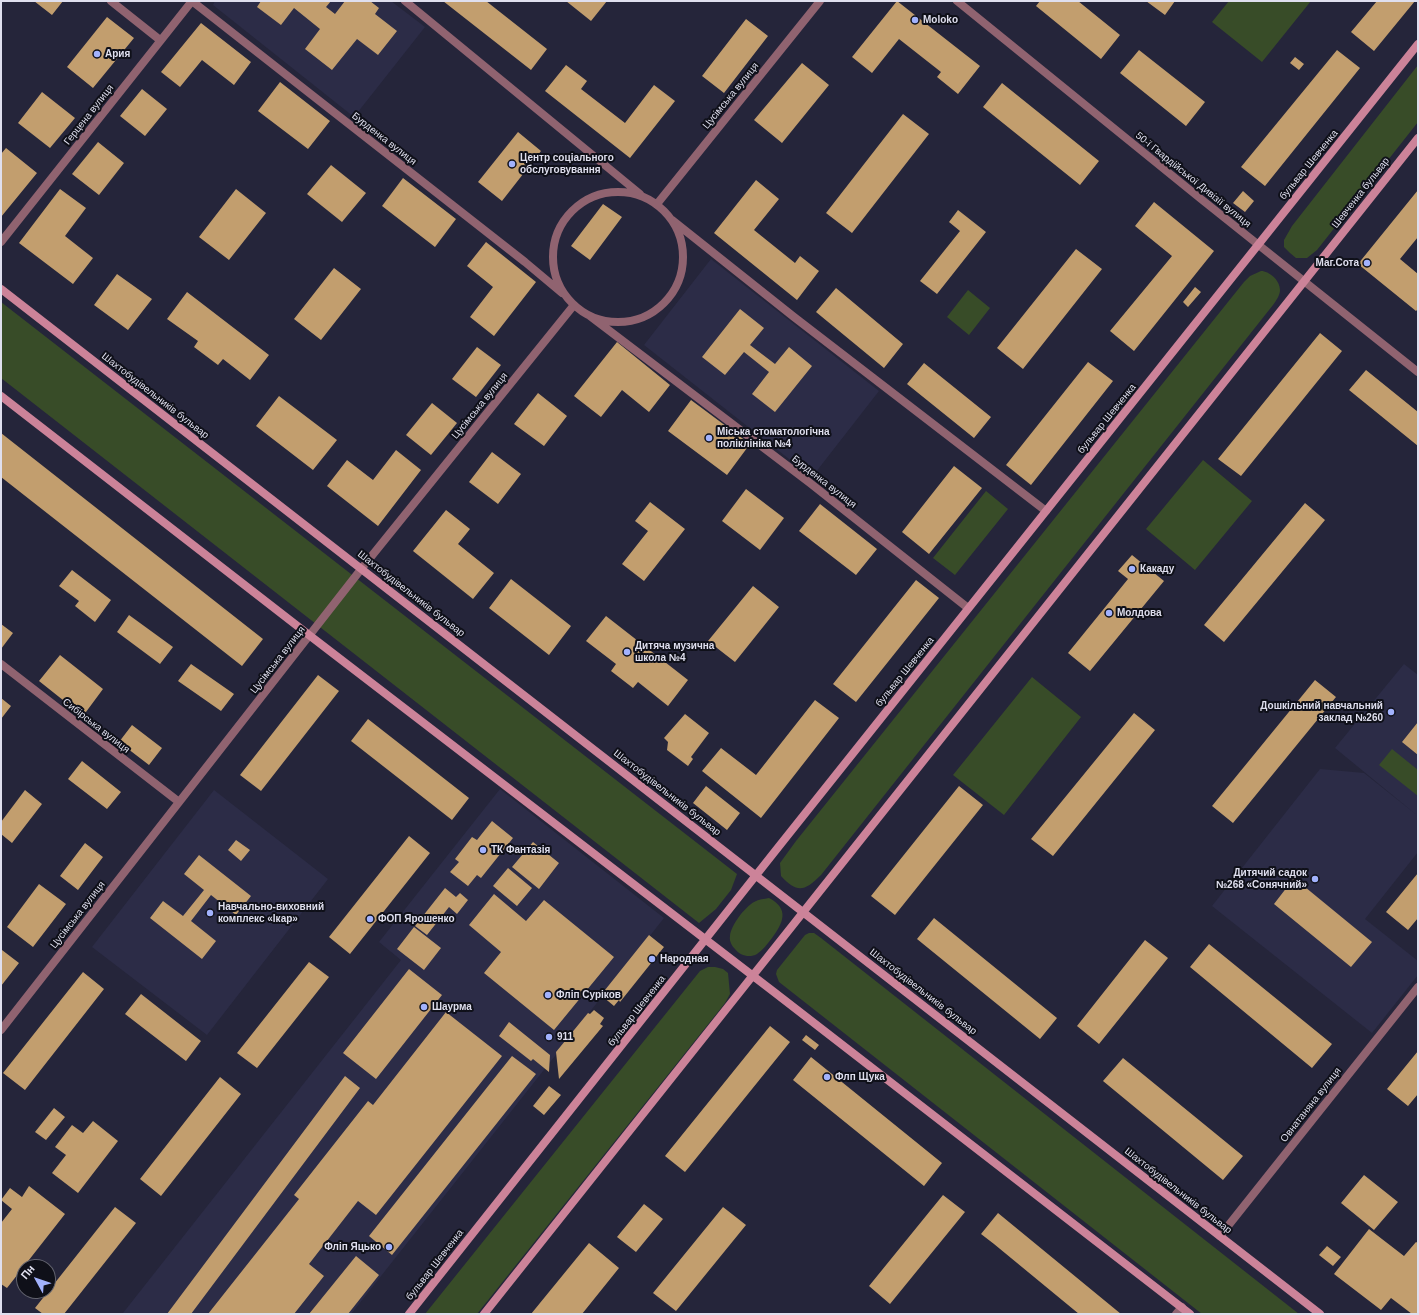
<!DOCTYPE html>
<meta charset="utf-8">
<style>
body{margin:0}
#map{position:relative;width:1419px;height:1315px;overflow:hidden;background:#25253a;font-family:Helvetica,sans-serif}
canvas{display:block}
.frame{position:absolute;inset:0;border:2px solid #dfdfee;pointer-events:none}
.north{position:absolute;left:16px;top:1259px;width:40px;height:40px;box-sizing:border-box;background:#0f1019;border:1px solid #62636e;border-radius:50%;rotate:310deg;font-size:11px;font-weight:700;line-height:16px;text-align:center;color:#dfdfee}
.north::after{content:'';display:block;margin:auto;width:14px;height:18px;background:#a2b2fd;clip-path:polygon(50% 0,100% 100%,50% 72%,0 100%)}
</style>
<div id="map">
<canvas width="1419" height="1315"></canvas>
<div class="frame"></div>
<div class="north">Пн</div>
</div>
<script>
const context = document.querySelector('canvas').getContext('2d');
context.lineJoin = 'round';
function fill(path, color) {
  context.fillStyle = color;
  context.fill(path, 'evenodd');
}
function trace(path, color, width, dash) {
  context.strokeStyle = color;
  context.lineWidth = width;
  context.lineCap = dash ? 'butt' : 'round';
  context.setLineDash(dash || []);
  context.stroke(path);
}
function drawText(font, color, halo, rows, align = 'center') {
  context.font = font + ' Helvetica,sans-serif';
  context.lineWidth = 4;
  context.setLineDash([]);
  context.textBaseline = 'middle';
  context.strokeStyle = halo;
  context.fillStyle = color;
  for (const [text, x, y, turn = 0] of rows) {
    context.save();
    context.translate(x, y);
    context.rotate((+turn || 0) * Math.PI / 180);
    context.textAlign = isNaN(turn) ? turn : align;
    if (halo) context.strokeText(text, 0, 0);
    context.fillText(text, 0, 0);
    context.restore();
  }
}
fill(new Path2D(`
 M 215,1 L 391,1 L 425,27 L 354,117 L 213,5 Z
 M 711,259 L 879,391 L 812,477 L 644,345 Z
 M 1404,664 L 1418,675 L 1418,816 L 1335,748 Z
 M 1320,769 L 1364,773 L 1418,816 L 1418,852 L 1365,919 L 1418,961 L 1418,975 L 1372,1033 L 1212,906 Z
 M 500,789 L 664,918 L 351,1314 L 124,1314 L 123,1313 L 401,960 L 379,942 Z
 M 214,790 L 328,879 L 207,1035 L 92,947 Z`), '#2c2c47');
fill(new Path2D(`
 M 1229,1 L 1311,1 L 1262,62 L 1212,22 Z
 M 1418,65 L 1418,122 L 1317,250 L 1307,258 L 1296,258 L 1290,253 L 1284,247 L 1284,240 L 1292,226 Z
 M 1261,271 C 1269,271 1280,280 1280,290 C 1280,295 1276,301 1273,305 L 821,875 C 804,892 797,893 781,876 L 780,863 L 796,841 L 1244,282 L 1250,276 Z
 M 968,290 L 990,308 L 969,335 L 947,317 Z
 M 1,302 L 737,874 L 731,890 L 716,909 L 699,923 L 1,378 Z
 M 1203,460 L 1252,501 L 1195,570 L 1146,529 Z
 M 986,491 L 1008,509 L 955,575 L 933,558 Z
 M 1032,677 L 1081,717 L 1004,815 L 953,775 Z
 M 1392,749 L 1418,770 L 1418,796 L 1379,765 Z
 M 769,898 C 790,909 783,923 772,938 C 768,943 763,950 757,954 C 750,958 740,956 735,949 C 732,946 729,941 730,936 C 731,925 745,907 754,902 C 759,899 764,899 769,898 Z
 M 809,933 L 814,933 L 821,938 L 1299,1314 L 1202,1314 L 779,982 L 776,974 L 777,970 L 805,935 Z
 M 708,967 L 715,967 L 723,969 L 728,973 L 730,994 L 725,1003 L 477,1314 L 425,1314 L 700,971 Z`), '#384c28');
fill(new Path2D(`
 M 34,1 L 63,1 L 52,15 Z
 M 261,1 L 331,1 L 326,7 L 335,14 L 345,1 L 370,1 L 379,8 L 375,14 L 397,31 L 378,55 L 357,39 L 332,70 L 305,49 L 320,29 L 294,8 L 281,25 L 257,7 Z
 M 443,1 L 486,1 L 547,49 L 531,70 Z
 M 566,1 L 607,1 L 591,21 Z
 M 897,1 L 980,66 L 958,94 L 937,77 L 941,72 L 899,39 L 872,73 L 852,57 Z
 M 1040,1 L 1078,1 L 1120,35 L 1101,59 L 1036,6 Z
 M 1146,1 L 1175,1 L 1165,15 Z
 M 1377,1 L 1415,1 L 1374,51 L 1351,32 Z
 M 107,17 L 134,38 L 93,88 L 67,67 Z
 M 746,19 L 768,36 L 724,93 L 702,76 Z
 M 201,23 L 251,62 L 234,85 L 202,60 L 180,87 L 161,72 Z
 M 1139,50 L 1205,102 L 1186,126 L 1120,73 Z
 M 1337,50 L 1360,68 L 1265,186 L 1241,167 Z
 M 1295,57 L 1304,64 L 1299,70 L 1290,63 Z
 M 802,63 L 829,85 L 782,143 L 754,120 Z
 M 566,65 L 587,81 L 581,89 L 625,123 L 654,85 L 675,101 L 630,158 L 545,91 Z
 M 280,82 L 330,121 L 308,149 L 258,111 Z
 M 1002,83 L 1099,161 L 1080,185 L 983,107 Z
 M 142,89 L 167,109 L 145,136 L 120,116 Z
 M 42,92 L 75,118 L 50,148 L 18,123 Z
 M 903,114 L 929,134 L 852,233 L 826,213 Z
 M 518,132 L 541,151 L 502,201 L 478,182 Z
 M 98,142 L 124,163 L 99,195 L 72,174 Z
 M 6,148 L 37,173 L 1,217 L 1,154 Z
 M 331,165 L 366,193 L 342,222 L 307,194 Z
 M 403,178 L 456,219 L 435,247 L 382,206 Z
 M 756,180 L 779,199 L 754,230 L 795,263 L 800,256 L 819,271 L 797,300 L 714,233 Z
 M 60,189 L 86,208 L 65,236 L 93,258 L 73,284 L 19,243 Z
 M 236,189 L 266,213 L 229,260 L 199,237 Z
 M 1418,190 L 1418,237 L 1400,259 L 1418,274 L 1418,309 L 1416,311 L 1358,264 Z
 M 1243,191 L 1254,201 L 1245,212 L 1233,203 Z
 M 1154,202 L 1214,251 L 1134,351 L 1110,331 L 1172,256 L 1135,226 Z
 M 603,204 L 622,217 L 590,260 L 571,246 Z
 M 958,210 L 986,232 L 937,294 L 920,281 L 960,231 L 949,222 Z
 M 486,242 L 536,282 L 494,336 L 470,317 L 493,287 L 467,266 Z
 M 1076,249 L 1102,269 L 1023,369 L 997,348 Z
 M 334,268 L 361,289 L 321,340 L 294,319 Z
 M 117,274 L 152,299 L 128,330 L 94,305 Z
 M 1195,287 L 1201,292 L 1188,307 L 1183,302 Z
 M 836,288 L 903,344 L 884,368 L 816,312 Z
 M 187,292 L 269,355 L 250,380 L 223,359 L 218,365 L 194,347 L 198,341 L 167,319 Z
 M 740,309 L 764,328 L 750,345 L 775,364 L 789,347 L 812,366 L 775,412 L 752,394 L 769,372 L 744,352 L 725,375 L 702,357 Z
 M 1320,333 L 1342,351 L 1241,476 L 1218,459 Z
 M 617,342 L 670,385 L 649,412 L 622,390 L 601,417 L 574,396 Z
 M 477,347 L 501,365 L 476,397 L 452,379 Z
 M 1088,362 L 1113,381 L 1031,485 L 1006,465 Z
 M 924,363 L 991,417 L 974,438 L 907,384 Z
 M 1366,370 L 1418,412 L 1418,446 L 1349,390 Z
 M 538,393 L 567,416 L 544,446 L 514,424 Z
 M 279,396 L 337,440 L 313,470 L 256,426 Z
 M 691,400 L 750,444 L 727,475 L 668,431 Z
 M 432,403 L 457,423 L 431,455 L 406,435 Z
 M 1,433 L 263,639 L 242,666 L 1,477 Z
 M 396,450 L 421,470 L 378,526 L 327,486 L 347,460 L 373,480 Z
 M 492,452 L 521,474 L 498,504 L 469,482 Z
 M 954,466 L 982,488 L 929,554 L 902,532 Z
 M 746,489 L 784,518 L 760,550 L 722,521 Z
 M 650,502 L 685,529 L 644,581 L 622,564 L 648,531 L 635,521 Z
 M 1305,503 L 1325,520 L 1224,642 L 1204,625 Z
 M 820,504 L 877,549 L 856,575 L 799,531 Z
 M 446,510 L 470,529 L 458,544 L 494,573 L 473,599 L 413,551 Z
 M 1132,555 L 1164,581 L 1090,671 L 1068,653 L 1128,579 L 1118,571 Z
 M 72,570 L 111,600 L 95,622 L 75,606 L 79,601 L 59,586 Z
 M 511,579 L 571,626 L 549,655 L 489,608 Z
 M 916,580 L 939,598 L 856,702 L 833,684 Z
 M 753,586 L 779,607 L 735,662 L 708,641 Z
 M 129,615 L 173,647 L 160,664 L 117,632 Z
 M 606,616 L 688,680 L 668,706 L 638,682 L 633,688 L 611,671 L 616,664 L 586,641 Z
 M 1,624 L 13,633 L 1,649 Z
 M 60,655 L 103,689 L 83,716 L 39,681 Z
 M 191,664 L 234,694 L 221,711 L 178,681 Z
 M 318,675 L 339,691 L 261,791 L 240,775 Z
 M 1315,680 L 1336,697 L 1233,823 L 1212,806 Z
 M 1,698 L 11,706 L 1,719 Z
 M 815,700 L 839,718 L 761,818 L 702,771 L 721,748 L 756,775 Z
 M 1134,713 L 1155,730 L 1053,856 L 1031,839 Z
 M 685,714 L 709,733 L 691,757 L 693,759 L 688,766 L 667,750 L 668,742 L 664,738 Z
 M 368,719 L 469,798 L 452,820 L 351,741 Z
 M 1418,722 L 1418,755 L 1402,742 Z
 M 132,725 L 162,748 L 149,765 L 119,742 Z
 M 82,761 L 121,792 L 107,809 L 68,779 Z
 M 706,786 L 740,813 L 727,830 L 693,803 Z
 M 959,786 L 983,805 L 895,915 L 871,896 Z
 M 25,790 L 42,804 L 12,843 L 1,834 L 1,822 Z
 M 492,821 L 513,838 L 481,878 L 477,875 L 468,886 L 450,872 L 459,862 L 455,859 L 472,837 L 477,840 Z
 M 409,836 L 430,853 L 350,954 L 329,937 Z
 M 236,840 L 250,850 L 241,861 L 228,850 Z
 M 533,842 L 559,863 L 539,889 L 512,867 Z
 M 85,843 L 103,857 L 78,890 L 60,876 Z
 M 199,855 L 251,896 L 236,915 L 211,895 L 191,921 L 216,941 L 202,959 L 150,918 L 163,901 L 183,916 L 204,890 L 184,874 Z
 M 508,868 L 532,888 L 517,906 L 493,886 Z
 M 1418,873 L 1418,918 L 1408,930 L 1386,912 Z
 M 1294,878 L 1372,942 L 1351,967 L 1274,904 Z
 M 39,884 L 66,904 L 33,947 L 7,927 Z
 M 445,888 L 456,897 L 460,893 L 468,900 L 457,914 L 449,907 L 427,935 L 415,926 Z
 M 494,894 L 526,921 L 544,900 L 614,957 L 554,1030 L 484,973 L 501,952 L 469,925 Z
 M 934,918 L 1057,1018 L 1040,1039 L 917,939 Z
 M 414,927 L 441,948 L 424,970 L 397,949 Z
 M 649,935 L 664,947 L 620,1002 L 619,1000 L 614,1006 L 602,996 L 606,991 L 605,990 Z
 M 1145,940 L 1168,958 L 1099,1044 L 1077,1026 Z
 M 1209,944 L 1332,1044 L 1312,1068 L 1190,967 Z
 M 2,950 L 19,963 L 1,986 L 1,952 Z
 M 309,962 L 329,977 L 257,1068 L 237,1053 Z
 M 409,969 L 442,995 L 376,1079 L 343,1053 Z
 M 83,972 L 104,989 L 25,1090 L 3,1073 Z
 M 141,994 L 201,1041 L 186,1061 L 125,1014 Z
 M 594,1010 L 604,1018 L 600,1024 L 603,1026 L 559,1079 L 556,1052 L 588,1013 L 590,1014 Z
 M 446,1012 L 502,1056 L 376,1215 L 358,1201 L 309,1264 L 324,1276 L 294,1314 L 208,1314 L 299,1199 L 294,1195 L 368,1101 L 373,1105 Z
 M 509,1022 L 550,1055 L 549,1072 L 533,1059 L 531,1061 L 499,1036 Z
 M 770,1026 L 790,1042 L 685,1172 L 665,1156 Z
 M 806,1035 L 819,1045 L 815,1050 L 802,1040 Z
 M 1418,1051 L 1418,1094 L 1408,1106 L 1387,1089 Z
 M 512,1056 L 536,1074 L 392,1255 L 369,1236 Z
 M 811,1057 L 942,1163 L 924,1186 L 793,1080 Z
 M 1123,1058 L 1243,1156 L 1223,1180 L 1103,1081 Z
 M 345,1076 L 360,1088 L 191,1314 L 167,1314 Z
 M 220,1077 L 241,1094 L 161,1196 L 140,1179 Z
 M 549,1086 L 561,1095 L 544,1115 L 533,1106 Z
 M 54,1108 L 65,1117 L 46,1140 L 35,1132 Z
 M 93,1121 L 118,1141 L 78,1193 L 52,1173 L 66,1155 L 55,1147 L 72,1125 L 83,1133 Z
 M 1364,1175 L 1398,1202 L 1374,1230 L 1341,1203 Z
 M 29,1186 L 65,1214 L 7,1288 L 1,1284 L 1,1223 L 12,1209 L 1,1200 L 10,1188 L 22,1197 Z
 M 943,1195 L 965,1212 L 890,1304 L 869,1286 Z
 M 644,1204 L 663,1219 L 636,1252 L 617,1237 Z
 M 115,1207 L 136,1223 L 64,1314 L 43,1314 L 35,1308 Z
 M 723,1207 L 746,1225 L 676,1311 L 653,1293 Z
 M 998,1213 L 1121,1314 L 1079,1314 L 994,1244 L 981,1234 Z
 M 1369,1229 L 1404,1256 L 1416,1242 L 1418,1243 L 1418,1314 L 1412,1314 L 1391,1298 L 1381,1310 L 1334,1274 Z
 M 589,1243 L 619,1268 L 582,1314 L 531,1314 Z
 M 1327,1246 L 1341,1257 L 1333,1266 L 1319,1255 Z
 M 356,1256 L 379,1275 L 348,1314 L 309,1314 Z`), '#c29e6e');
trace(new Path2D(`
 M 111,1 L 160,40
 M 192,1 L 525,262 L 562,293
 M 405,1 L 640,194
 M 957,1 L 1201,199 L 1418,372
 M553 257a65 65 0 1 1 130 0a65 65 0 1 1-130 0Z
 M 657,204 L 820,1
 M 672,220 L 794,317 L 1046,511
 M 1,242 L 192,1
 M 590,316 L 810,483 L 968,608
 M 1,664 L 179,802
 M 1,1030 L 362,568 L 574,305
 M 1220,1236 L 1418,987
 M 1176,1314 L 1182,1307`), '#906370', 8);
trace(new Path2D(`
 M 1,289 L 1320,1314
 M 1,396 L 309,635 L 774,992 L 1190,1314
 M 409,1314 L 776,850 L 1418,44
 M 484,1314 L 1418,138`), '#cc8399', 8);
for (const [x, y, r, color] of [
 [915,20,4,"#a2b2fd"],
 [97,54,4,"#a2b2fd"],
 [512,164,4,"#a2b2fd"],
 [1367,263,4,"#a2b2fd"],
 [709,438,4,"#a2b2fd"],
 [1132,569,4,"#a2b2fd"],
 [1109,613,4,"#a2b2fd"],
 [627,652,4,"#a2b2fd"],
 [1391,712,4,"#a2b2fd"],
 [483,850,4,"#a2b2fd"],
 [1315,879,4,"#a2b2fd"],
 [210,913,4,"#a2b2fd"],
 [370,919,4,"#a2b2fd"],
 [652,959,4,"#a2b2fd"],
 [548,995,4,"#a2b2fd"],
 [424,1007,4,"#a2b2fd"],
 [549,1037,4,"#a2b2fd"],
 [827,1077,4,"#a2b2fd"],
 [389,1247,4,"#a2b2fd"]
]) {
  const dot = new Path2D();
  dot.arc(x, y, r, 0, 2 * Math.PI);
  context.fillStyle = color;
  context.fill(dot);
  trace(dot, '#0f1019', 1.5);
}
drawText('bold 10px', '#dfdfee', '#0f1019', [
 ["Moloko",923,20],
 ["Ария",105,54],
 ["Центр соціального",520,158],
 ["обслуговування",520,170],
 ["Маг.Сота",1359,263,"right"],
 ["Міська стоматологічна",717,432],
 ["поліклініка №4",717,444],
 ["Какаду",1140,569],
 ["Молдова",1117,613],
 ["Дитяча музична",635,646],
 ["школа №4",635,658],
 ["Дошкільний навчальний",1383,706,"right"],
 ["заклад №260",1383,718,"right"],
 ["ТК Фантазія",491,850],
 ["Дитячий садок",1307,873,"right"],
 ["№268 «Сонячний»",1307,885,"right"],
 ["Навчально-виховний",218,907],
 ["комплекс «Ікар»",218,919],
 ["ФОП Ярошенко",378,919],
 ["Народная",660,959],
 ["Фліп Суріков",556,995],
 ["Шаурма",432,1007],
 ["911",557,1037],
 ["Флп Щука",835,1077],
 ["Фліп Яцько",381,1247,"right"]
], 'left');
drawText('10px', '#dfdfee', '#0f1019', [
 ["Цусімська вулиця",731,96,-51],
 ["Герцена вулиця",89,115,-52],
 ["Бурденка вулиця",384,139,38],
 ["бульвар Шевченка",1309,165,-51],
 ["50-ї Гвардійської Дивізії вулиця",1193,180,39],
 ["Шевченка бульвар",1361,193,-52],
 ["Шахтобудівельників бульвар",155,396,38],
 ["Цусімська вулиця",480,406,-51],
 ["бульвар Шевченка",1107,419,-51],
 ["Бурденка вулиця",824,482,38],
 ["Шахтобудівельників бульвар",411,594,38],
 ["Цусімська вулиця",278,660,-52],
 ["бульвар Шевченка",905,672,-51],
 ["Сибірська вулиця",96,726,38],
 ["Шахтобудівельників бульвар",667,793,38],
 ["Цусімська вулиця",78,915,-52],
 ["Шахтобудівельників бульвар",923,992,38],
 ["бульвар Шевченка",637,1011,-52],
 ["Овнатаняна вулиця",1311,1105,-52],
 ["Шахтобудівельників бульвар",1178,1191,38],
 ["бульвар Шевченка",435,1265,-52]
]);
</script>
